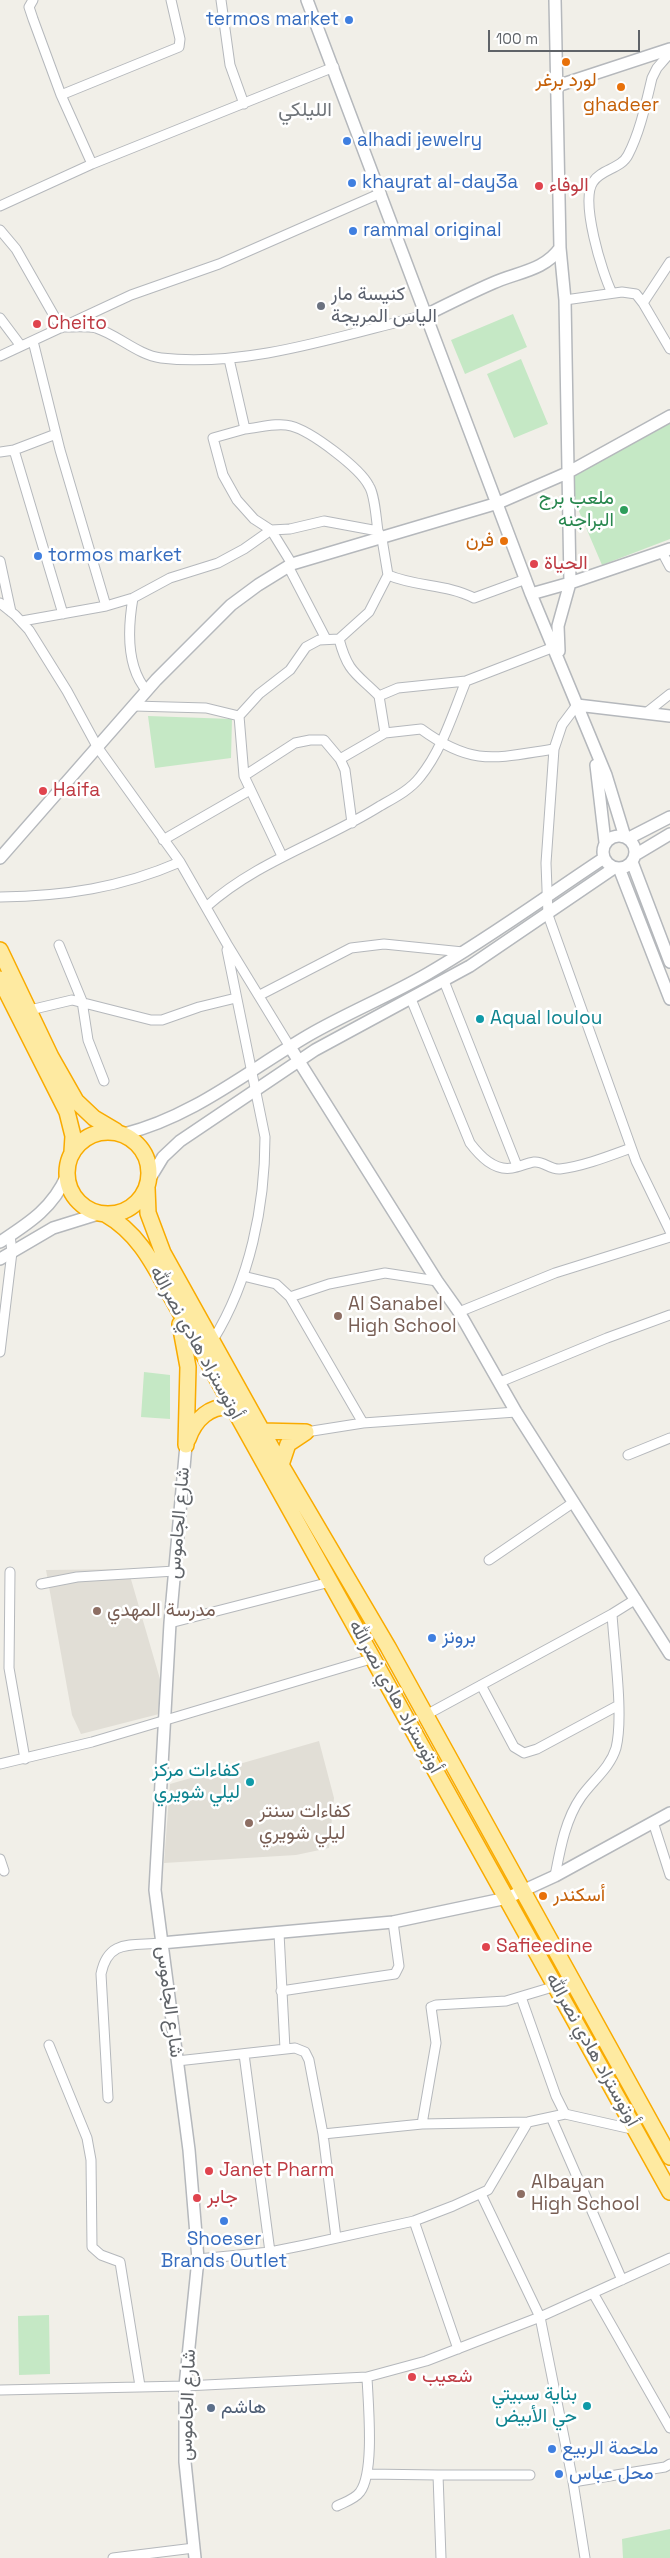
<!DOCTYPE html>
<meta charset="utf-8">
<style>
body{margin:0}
#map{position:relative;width:670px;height:2558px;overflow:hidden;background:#f1efe8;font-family:"Space Grotesk",sans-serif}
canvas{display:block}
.scale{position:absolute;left:488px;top:30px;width:152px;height:22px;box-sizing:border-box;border:2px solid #5f6368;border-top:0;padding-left:6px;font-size:15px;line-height:18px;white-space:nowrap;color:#5f6368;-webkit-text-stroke:4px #fff;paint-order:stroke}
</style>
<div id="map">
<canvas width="670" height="2558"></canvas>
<div class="scale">100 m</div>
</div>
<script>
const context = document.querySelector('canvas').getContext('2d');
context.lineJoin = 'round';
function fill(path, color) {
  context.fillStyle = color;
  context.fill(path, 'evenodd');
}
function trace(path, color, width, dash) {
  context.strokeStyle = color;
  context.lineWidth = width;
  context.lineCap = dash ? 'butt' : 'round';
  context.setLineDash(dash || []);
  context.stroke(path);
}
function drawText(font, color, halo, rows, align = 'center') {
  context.font = font + ' "Space Grotesk",Vazirmatn,sans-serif';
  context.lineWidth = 5;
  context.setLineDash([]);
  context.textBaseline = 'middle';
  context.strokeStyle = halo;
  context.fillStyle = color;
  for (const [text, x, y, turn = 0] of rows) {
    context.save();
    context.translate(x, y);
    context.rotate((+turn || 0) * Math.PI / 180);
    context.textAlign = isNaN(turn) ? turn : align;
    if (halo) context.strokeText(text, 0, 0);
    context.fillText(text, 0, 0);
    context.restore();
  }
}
fill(new Path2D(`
 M 128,1569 L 162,1686 L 159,1714 L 81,1734 L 72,1715 L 46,1570 Z
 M 319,1741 L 334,1798 L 329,1848 L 296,1855 L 164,1863 L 170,1784 Z`), '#e1ded6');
fill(new Path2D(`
 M 513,314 L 527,347 L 465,374 L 451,340 Z
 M 521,359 L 548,424 L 514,438 L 487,374 Z
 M 670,418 L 670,539 L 602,565 L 566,481 Z
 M 148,716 L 232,719 L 231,758 L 155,768 Z
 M 144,1372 L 170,1375 L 170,1419 L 141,1417 Z
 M 49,2315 L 50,2374 L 19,2375 L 18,2316 Z
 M 670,2529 L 670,2558 L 623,2558 L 622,2539 Z`), '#c5e8c5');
const minor = new Path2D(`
 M 33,0 L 29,7 L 33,19 L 61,95 L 92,164
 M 221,0 L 230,65 L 244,104
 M 61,95 L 179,47 L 180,39 L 171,0
 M 0,206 L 92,164 L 334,67
 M 0,230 L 16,249 L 61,328
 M 612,293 C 602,273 580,201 593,182 C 601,169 621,169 628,155 C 640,132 646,103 652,78 L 657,68 L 670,53
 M 565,300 L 622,292 L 636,294 L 643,303 L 670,262
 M 643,303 L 670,349
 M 0,318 L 21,346
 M 65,327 C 75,327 87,326 96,328 C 118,335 138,355 161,358 C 248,368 342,335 426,315
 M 33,341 L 60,450 L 106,606
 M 0,356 L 131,295 L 219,264 L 381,193
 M 229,359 L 245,429 L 213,438 L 223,475 L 237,500 L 254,519 L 271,530 L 292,564
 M 245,429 C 258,428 278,422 291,426 C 311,431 360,468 369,486 C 375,495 376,519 378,531
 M 14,450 L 63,614
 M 0,452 L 14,450 L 56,434
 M 662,552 L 670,567
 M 0,561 L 11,612
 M 288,566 L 326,639
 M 388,575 C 416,587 447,584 474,598 L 526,579
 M 133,598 C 128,627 126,667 147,691
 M 0,603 L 15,615 L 29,630 L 67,691 L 98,748 L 180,862 L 227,944 L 290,1047
 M 22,621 L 106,606 L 133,598 L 170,578 L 218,563 L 244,549 L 271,530 L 290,529 L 324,521 L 378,531 L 382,539 L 388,575 L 369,612 L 339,639 L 319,640 L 306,647 L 290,670 L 259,694 L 239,716 L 244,776 L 282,856
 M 379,696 L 398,688 L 466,681 L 554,647
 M 577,705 L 562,725 L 554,749 L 546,863 L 548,915 L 636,1161 L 670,1231
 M 134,706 L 206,708 L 239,716
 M 646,713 L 670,694
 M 385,733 L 421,729 C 473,767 495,758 554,749
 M 340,759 L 345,770 L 352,823
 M 244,776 L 295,743 L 310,740 L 324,740 L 340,759 L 385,733 L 379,696 C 356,673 348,673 339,639
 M 163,840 L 250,790
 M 0,897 C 65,896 120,888 180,862
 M 206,907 C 257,861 323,842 380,806 C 394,798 410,790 420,777 C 442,750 453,713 466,681
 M 59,945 L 82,1001 L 88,1040 L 104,1081
 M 444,981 L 517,1166
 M 260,995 L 351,948 L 384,944 L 463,952
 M 411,999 L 470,1143 C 480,1156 494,1171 512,1168 C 519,1167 527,1163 534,1162 C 544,1161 550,1170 560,1169 C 584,1166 609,1156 631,1148
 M 30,1010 L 72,1000 L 151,1020 L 162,1020 L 199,1007 L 236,998
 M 243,1276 L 276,1284 L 290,1297 L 363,1423
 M 290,1297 L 329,1284 L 385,1273 L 437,1281
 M 459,1312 L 555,1273 L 670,1237
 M 213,1340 C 250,1280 265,1206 265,1137 L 227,950
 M 0,1352 L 12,1252 L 10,1235
 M 500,1382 L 607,1338 L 670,1315
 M 306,1432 L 363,1423 L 516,1412
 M 628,1455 L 670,1438
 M 489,1560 L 574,1502
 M 10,1572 L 9,1668 L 25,1759
 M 41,1584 L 77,1577 L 175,1571
 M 170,1623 L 330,1582
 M 481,1685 L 514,1747 L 524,1753 L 537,1749 L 617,1706
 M 426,1715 L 612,1614
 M 0,1764 L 92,1742 L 374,1658
 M 653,1822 L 670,1875
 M 0,1859 L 4,1871
 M 555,1876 C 560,1850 565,1820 581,1797 C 593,1780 610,1768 616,1748 C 624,1716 614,1649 612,1614 L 636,1599
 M 279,1933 L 285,2049
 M 281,1991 L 395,1974 L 399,1966 L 393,1922
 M 521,1997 L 556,2096 L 565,2114
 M 49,2045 L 87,2138 L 91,2160 L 92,2247 L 101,2255 L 120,2262 L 140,2386
 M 244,2054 L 270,2252
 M 177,2061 L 295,2048 L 305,2052 L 309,2060 L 323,2134 L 336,2238
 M 108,2098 L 101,1974 C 108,1939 131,1946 161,1943
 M 551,2117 L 622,2280
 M 422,2124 L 436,2043 L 431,2007 L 436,2005 L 506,2001 L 556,1986
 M 323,2134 L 422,2124 L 528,2122 L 565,2114 L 636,2130
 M 481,2194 L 540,2317 L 573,2482 L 585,2558
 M 414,2221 L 458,2349
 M 198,2259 L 270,2252 L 305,2245 L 414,2221 L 453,2206 L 488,2190 L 528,2122
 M 593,2293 L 670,2428
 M 0,2390 L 185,2386 L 367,2377 L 426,2361 L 540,2317 L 670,2258
 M 367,2474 L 438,2475 L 441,2558
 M 438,2475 L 530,2475
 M 573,2482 L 665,2467 L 670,2464
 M 337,2506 C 345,2502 355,2499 360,2492 C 375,2472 368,2403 367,2377
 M 113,2558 L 194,2548`);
const tertiary = new Path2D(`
 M 307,0 L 531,594 L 606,775 L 625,837
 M 555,0 L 560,248 L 565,300 L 570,583 L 558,626 L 559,651
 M 557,86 L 670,49
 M 426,315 C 448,304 470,293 493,283 C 517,272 544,271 560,248
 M 531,594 L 570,583 L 670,549
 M 577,705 L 670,716
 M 596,765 L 605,842
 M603 852a16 16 0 1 1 32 0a16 16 0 1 1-32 0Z
 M 629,838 L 670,817
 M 635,855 L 670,834
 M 0,858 L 156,680 L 231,605 L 258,585 L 292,564 L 498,503 L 567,473 L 670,416
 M 632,862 L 670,962
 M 619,868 L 670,999
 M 290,1047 L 437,1281 L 459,1312 L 516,1412 L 670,1654
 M 124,1134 C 193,1117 249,1070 309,1035 C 347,1013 389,996 427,974 C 488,939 545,897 604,858
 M 149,1180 L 163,1157 L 180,1141 L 315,1050 L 470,966 L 614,868
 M 0,1242 C 29,1223 53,1208 67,1175
 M 0,1259 L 53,1228 L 98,1214
 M 186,1445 L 170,1623 L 155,1890 L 189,2150 L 198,2259 L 185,2386 L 185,2462 L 195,2558
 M 161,1943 L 393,1922 L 507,1898 L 555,1876 L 670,1813`);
const trunk = new Path2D(`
 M 0,950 L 51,1057 L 76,1101 L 94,1118 L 116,1131
 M 0,979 L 67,1112 L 73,1136 L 72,1152
 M67 1173a41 41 0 1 1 82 0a41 41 0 1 1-82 0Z
 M 147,1188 L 148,1213 L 163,1253 L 281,1465 L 388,1647 L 670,2157
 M 105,1214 C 142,1235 156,1270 176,1305 L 670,2192
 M 180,1324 L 188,1367 L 186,1445
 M 261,1431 L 304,1432
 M 188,1439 C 195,1419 210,1405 232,1407
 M 281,1465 L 288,1444 L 306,1432`);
trace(minor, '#b5b8bc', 11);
trace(tertiary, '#b5b8bc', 14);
trace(trunk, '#f9ab00', 18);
trace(minor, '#fff', 9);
trace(tertiary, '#fff', 11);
trace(trunk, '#feeaa1', 15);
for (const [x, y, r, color] of [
 [349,20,5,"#3f7fe0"],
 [566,62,5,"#e8710a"],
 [621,87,5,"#e8710a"],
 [347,141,5,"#3f7fe0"],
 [352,183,5,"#3f7fe0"],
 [539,186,5,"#e0444e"],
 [353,231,5,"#3f7fe0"],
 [321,306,5,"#6b7280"],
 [37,324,5,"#e0444e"],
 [624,510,5,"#2e9e5b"],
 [504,541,5,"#e8710a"],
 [38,556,5,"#3f7fe0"],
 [534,564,5,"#e0444e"],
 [43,791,5,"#e0444e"],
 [480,1019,5,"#0f9aa8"],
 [338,1316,5,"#8d6e63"],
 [97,1611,5,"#8d6e63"],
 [432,1638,5,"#3f7fe0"],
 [250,1782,5,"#0f9aa8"],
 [249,1823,5,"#8d6e63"],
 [543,1896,5,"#e8710a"],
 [486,1947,5,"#e0444e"],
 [209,2171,5,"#e0444e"],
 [521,2194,5,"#8d6e63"],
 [197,2198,5,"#e0444e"],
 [224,2221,5,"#3f7fe0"],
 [412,2377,5,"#e0444e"],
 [587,2406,5,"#0f9aa8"],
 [211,2408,5,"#5c6f8a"],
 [552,2449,5,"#3f7fe0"],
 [559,2474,5,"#3f7fe0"]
]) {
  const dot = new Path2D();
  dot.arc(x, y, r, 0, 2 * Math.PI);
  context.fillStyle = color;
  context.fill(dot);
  trace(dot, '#fff', 2);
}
drawText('19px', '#366cbe', '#fff', [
 ["termos market",339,20,"right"],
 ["alhadi jewelry",357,141],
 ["khayrat al-day3a",362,183],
 ["rammal original",363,231],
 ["tormos market",48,556],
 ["برونز",442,1638],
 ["Shoeser",224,2240,"center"],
 ["Brands Outlet",224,2262,"center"],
 ["ملحمة الربيع",562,2449],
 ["محل عباس",569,2474]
], 'left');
drawText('19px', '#c56008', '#fff', [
 ["لورد برغر",566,81],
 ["ghadeer",621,106],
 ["فرن",494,541,"right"],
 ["أسكندر",553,1896,"left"]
]);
drawText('19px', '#be3a42', '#fff', [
 ["الوفاء",549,186],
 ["Cheito",47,324],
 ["الحياة",544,564],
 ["Haifa",53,791],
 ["Safieedine",496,1947],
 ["Janet Pharm",219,2171],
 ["جابر",207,2198],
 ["شعيب",422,2377]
], 'left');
drawText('19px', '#5b616d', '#fff', [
 ["كنيسة مار",331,295],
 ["الياس المريجة",331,317]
], 'left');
drawText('19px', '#27864d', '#fff', [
 ["ملعب برج",614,499],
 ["البراجنه",614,521]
], 'right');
drawText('19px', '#0d838f', '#fff', [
 ["Aqual loulou",490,1019,"left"],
 ["كفاءات مركز",240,1771],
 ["ليلي شويري",240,1793],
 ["بناية سبيتي",577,2395],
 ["حي الأبيض",577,2417]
], 'right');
drawText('19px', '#785e54', '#fff', [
 ["Al Sanabel",348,1305],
 ["High School",348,1327],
 ["مدرسة المهدي",107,1611],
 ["كفاءات سنتر",259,1812],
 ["ليلي شويري",259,1834],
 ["Albayan",531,2183],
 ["High School",531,2205]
], 'left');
drawText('19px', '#5f6368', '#fff', [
 ["أوتوستراد هادي نصرالله",196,1343,61],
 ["شارع الجاموس",179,1523,-85],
 ["أوتوستراد هادي نصرالله",395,1697,61],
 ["شارع الجاموس",169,2002,83],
 ["أوتوستراد هادي نصرالله",592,2050,61],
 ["شارع الجاموس",188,2405,-88]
]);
drawText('19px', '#4e5e75', '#fff', [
 ["هاشم",221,2408]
], 'left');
drawText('20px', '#70757a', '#fff', [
 ["الليلكي",305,111]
]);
</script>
